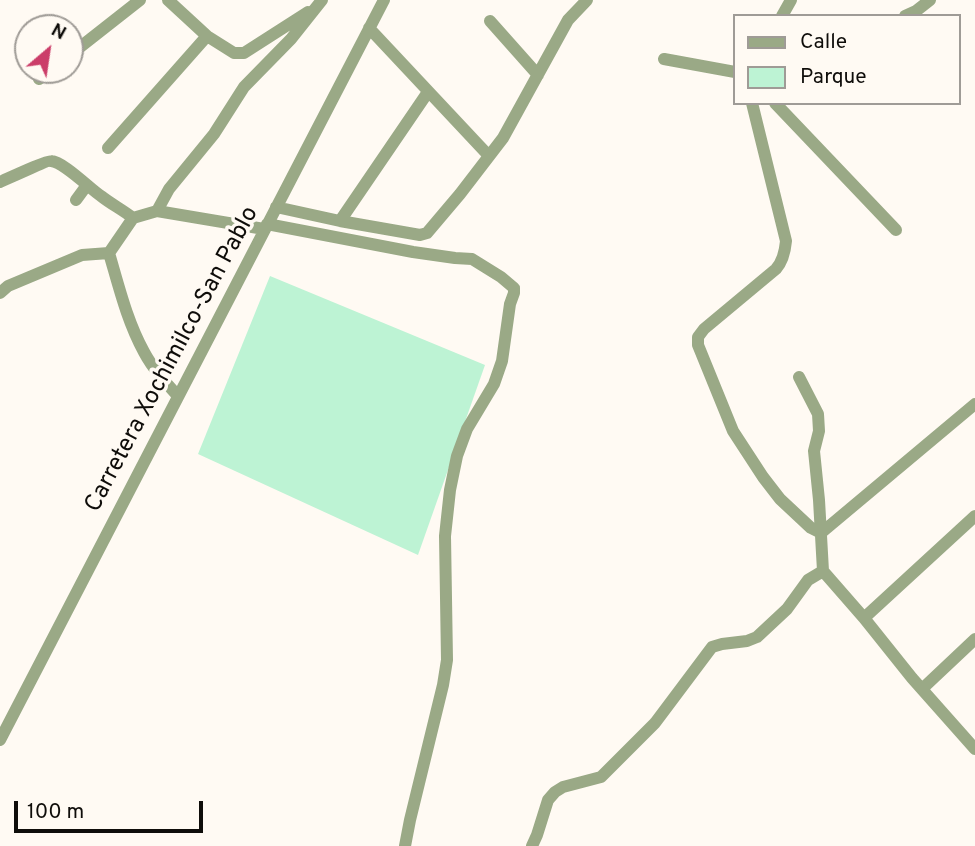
<!DOCTYPE html>
<style>
body{margin:0}
#map{position:relative;width:975px;height:846px;overflow:hidden;background:#fffaf3;font-family:Overpass,sans-serif}
canvas{display:block}
.legend{position:absolute;left:733px;top:14px;width:228px;height:91px;box-sizing:border-box;background:#fffaf3;border:2px solid #9f9b96;margin:0;padding:9px 12px;list-style:none;font-size:21px;color:#0f0d0a}
.legend li{display:flex;align-items:center;gap:14px;height:35px}
.legend b{width:35px;border:2px solid #9f9b96}
.north{position:absolute;left:14px;top:14px;width:70px;height:70px;box-sizing:border-box;background:#fffaf3;border:2px solid #9f9b96;border-radius:50%;rotate:29deg;font-size:19px;font-weight:700;line-height:28px;text-align:center;color:#0f0d0a}
.north::after{content:'';display:block;margin:auto;width:24px;height:32px;background:#cb3d69;clip-path:polygon(50% 0,100% 100%,50% 72%,0 100%)}
.scale{position:absolute;left:14px;top:801px;width:189px;height:32px;box-sizing:border-box;border:4px solid #0f0d0a;border-top:0;padding-left:9px;font-size:21px;line-height:24px;white-space:nowrap;color:#0f0d0a;-webkit-text-stroke:5px #fffaf3;paint-order:stroke}
</style>
<div id="map">
<canvas width="975" height="846"></canvas>
<ul class="legend">
<li><b style="height:9px;background:#9aa986"></b>Calle</li>
<li><b style="height:19px;background:#bdf3d4"></b>Parque</li>
</ul>
<div class="north">N</div>
<div class="scale">100 m</div>
</div>
<script>
const context = document.querySelector('canvas').getContext('2d');
context.lineJoin = 'round';
function fill(path, color) {
  context.fillStyle = color;
  context.fill(path, 'evenodd');
}
function trace(path, color, width, dash) {
  context.strokeStyle = color;
  context.lineWidth = width;
  context.lineCap = dash ? 'butt' : 'round';
  context.setLineDash(dash || []);
  context.stroke(path);
}
function drawText(font, color, halo, rows, align = 'center') {
  context.font = font + ' Overpass,sans-serif';
  context.lineWidth = 7;
  context.setLineDash([]);
  context.textBaseline = 'middle';
  context.strokeStyle = halo;
  context.fillStyle = color;
  for (const [text, x, y, turn = 0] of rows) {
    context.save();
    context.translate(x, y);
    context.rotate((+turn || 0) * Math.PI / 180);
    context.textAlign = isNaN(turn) ? turn : align;
    if (halo) context.strokeText(text, 0, 0);
    context.fillText(text, 0, 0);
    context.restore();
  }
}
fill(new Path2D(`
 M 270,276 L 485,365 L 418,555 L 198,454 Z`), '#bdf3d4');
trace(new Path2D(`
 M 168,0 L 207,36 L 234,53 L 244,53 L 308,12
 M 782,16 L 791,0
 M 905,16 L 916,11 L 930,0
 M 490,21 L 538,75
 M 369,28 L 489,156
 M 70,55 L 140,0
 M 664,59 L 735,72
 M 39,79 L 50,70
 M 752,103 L 786,241 C 785,252 783,261 776,269 L 704,329 L 698,337 L 698,345 L 733,431 L 763,477 L 780,499 L 811,528 L 821,533
 M 775,103 L 896,230
 M 108,148 L 207,36
 M 0,182 C 7,179 48,160 51,161 C 64,162 89,188 101,196 C 111,204 123,210 133,218 L 157,211 L 264,229
 M 76,200 L 87,185
 M 276,207 L 340,221 L 420,235 L 427,233 L 460,194 L 503,138 L 568,20 L 587,0
 M 157,211 L 169,189 L 214,134 L 244,87 L 291,39 L 322,0
 M 340,221 L 428,92
 M 267,224 L 413,252 L 455,258 L 472,259 L 501,277 L 514,288 L 514,293 L 510,304 L 502,361 L 494,384 L 467,429 L 457,456 L 450,490 L 445,536 L 447,660 L 443,685 L 410,820 L 405,846
 M 109,253 C 119,287 127,321 144,352 C 153,369 166,383 178,396
 M 0,293 L 8,286 L 82,255 L 109,253 L 133,218
 M 799,377 L 818,414 L 819,431 L 814,451 L 819,500 L 823,571 L 864,618 L 912,678 L 975,749
 M 821,533 L 975,404
 M 864,618 L 975,516
 M 922,689 L 975,639
 M 0,740 L 384,0
 M 532,846 L 537,835 L 548,800 L 555,792 L 563,787 L 601,777 L 655,723 L 712,647 L 722,644 L 747,641 L 757,637 L 787,609 L 808,580 L 823,571`), '#9aa986', 12);
drawText('24px', '#0f0d0a', '#fffaf3', [
 ["Carretera Xochimilco-San Pablo",173,360,-62]
]);
</script>
